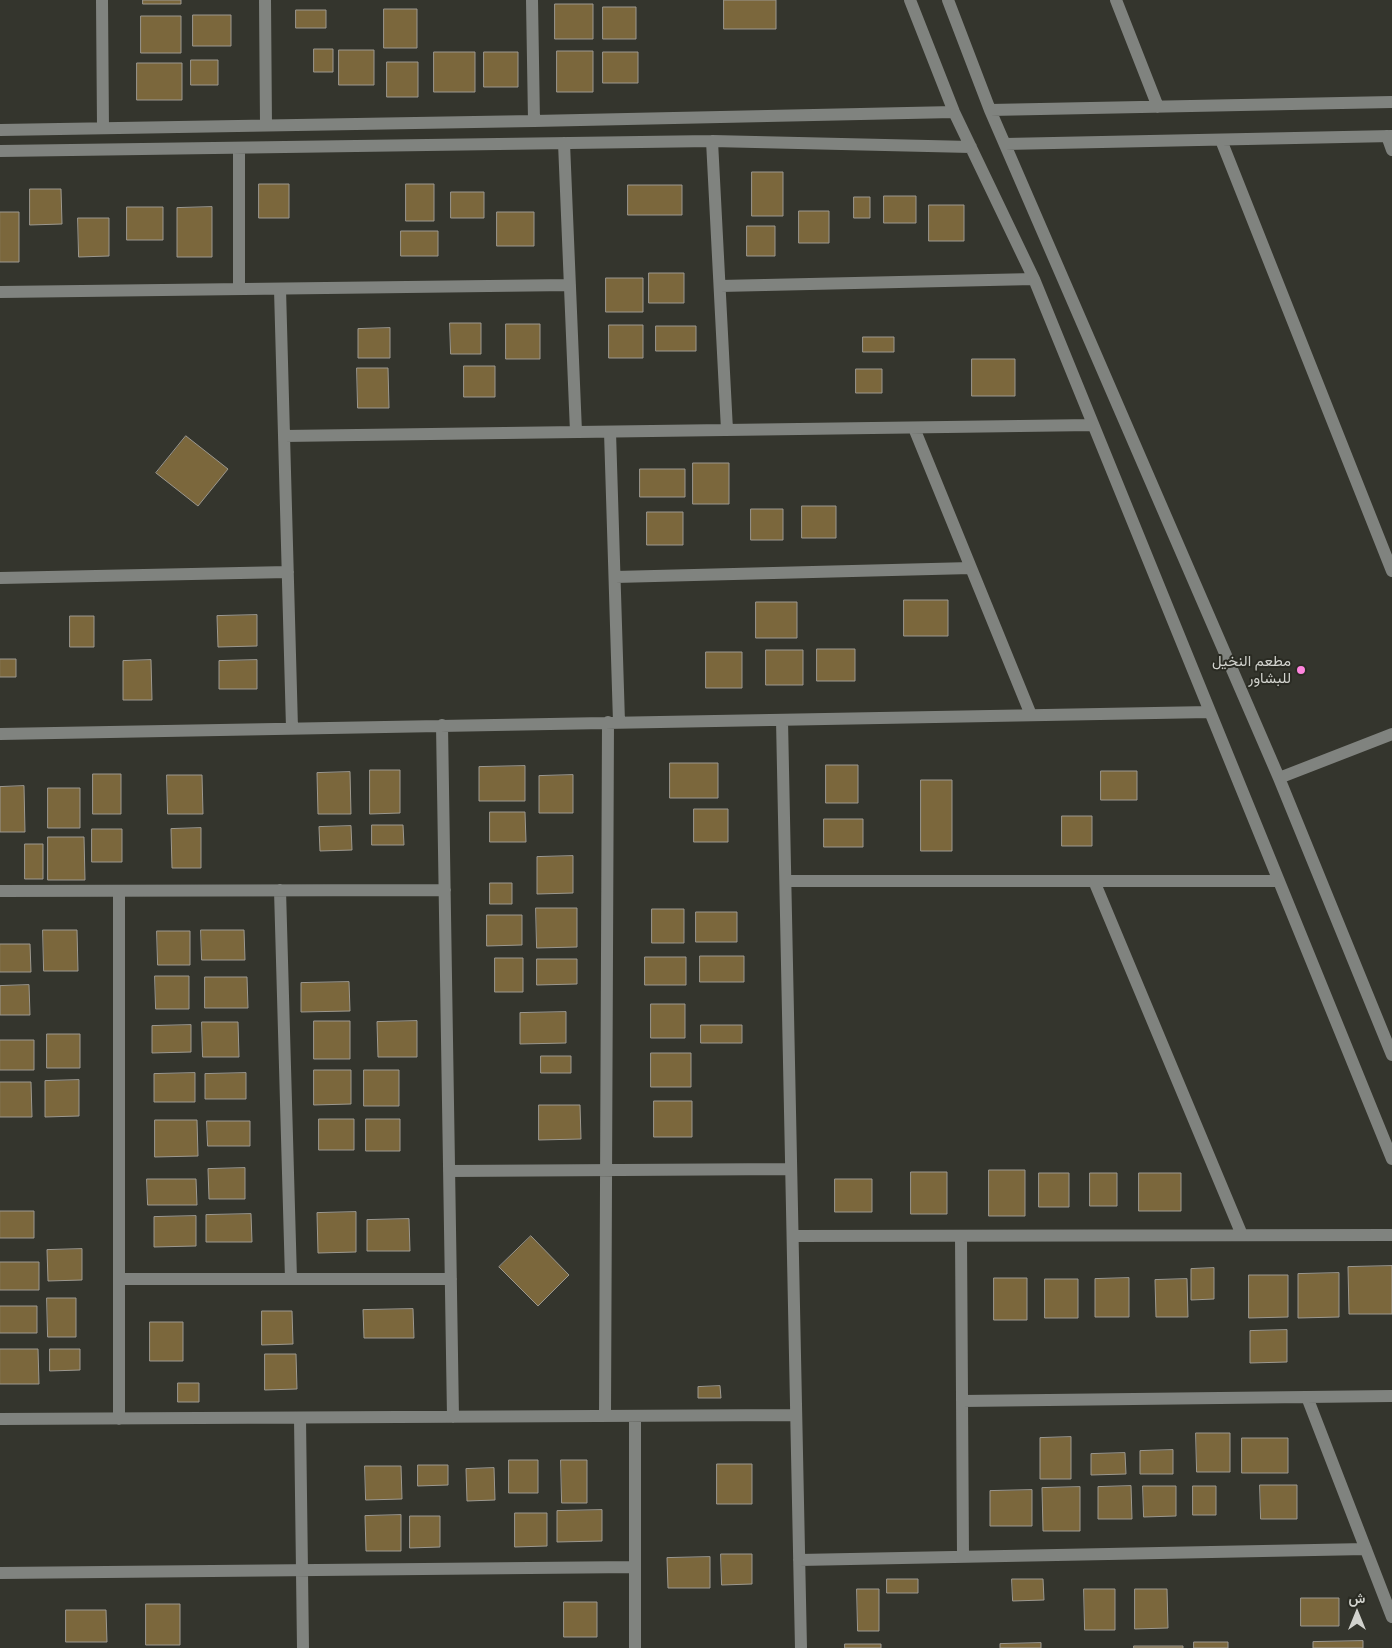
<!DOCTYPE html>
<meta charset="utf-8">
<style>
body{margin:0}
#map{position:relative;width:1392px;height:1648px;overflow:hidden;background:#34352d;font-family:"Public Sans",Vazirmatn,sans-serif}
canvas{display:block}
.north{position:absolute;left:1332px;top:1588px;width:50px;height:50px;-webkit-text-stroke:4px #2a2b23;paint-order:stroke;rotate:0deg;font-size:14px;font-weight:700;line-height:20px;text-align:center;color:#d1d2cd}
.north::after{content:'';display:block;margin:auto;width:18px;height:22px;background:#d1d2cd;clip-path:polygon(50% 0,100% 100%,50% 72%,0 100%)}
</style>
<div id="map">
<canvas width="1392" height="1648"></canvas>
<div class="north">ش</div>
</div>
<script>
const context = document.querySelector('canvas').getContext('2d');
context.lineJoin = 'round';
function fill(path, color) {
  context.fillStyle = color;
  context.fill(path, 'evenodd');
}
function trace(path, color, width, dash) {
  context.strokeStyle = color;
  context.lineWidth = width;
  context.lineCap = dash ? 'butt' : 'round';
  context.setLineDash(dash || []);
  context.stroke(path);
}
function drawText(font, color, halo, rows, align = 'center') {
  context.font = font + ' "Public Sans",Vazirmatn,sans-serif';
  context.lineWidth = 4;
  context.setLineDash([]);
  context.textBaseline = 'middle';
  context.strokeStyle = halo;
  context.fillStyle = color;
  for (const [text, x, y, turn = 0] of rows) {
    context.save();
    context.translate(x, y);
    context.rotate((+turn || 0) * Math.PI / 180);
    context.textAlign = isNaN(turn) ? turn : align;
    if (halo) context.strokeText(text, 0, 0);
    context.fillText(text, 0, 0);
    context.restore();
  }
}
const building = new Path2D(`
 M 143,0 L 181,0 L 181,4 L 143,4 Z
 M 724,0 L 776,0 L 776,29 L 724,29 Z
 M 555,4 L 593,4 L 593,39 L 555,39 Z
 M 603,7 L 636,7 L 636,39 L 603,39 Z
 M 384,9 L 417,9 L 417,48 L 384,48 Z
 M 296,10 L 326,10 L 326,28 L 296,28 Z
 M 193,15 L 231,15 L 231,46 L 193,46 Z
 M 141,16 L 181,16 L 181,53 L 141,53 Z
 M 314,49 L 333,49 L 333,72 L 314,72 Z
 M 339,50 L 374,50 L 374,85 L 339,85 Z
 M 557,51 L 593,51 L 593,92 L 557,92 Z
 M 434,52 L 475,52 L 475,92 L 434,92 Z
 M 484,52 L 518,52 L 518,87 L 484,87 Z
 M 603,52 L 638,52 L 638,83 L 603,83 Z
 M 191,60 L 218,60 L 218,85 L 191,85 Z
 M 387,62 L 418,62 L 418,97 L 387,97 Z
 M 137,63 L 182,63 L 182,100 L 137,100 Z
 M 752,172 L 783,172 L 783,216 L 752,216 Z
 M 259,184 L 289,184 L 289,218 L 259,218 Z
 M 406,184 L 434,184 L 434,221 L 406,221 Z
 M 628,185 L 682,185 L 682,215 L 628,215 Z
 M 30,189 L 61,189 L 62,224 L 30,225 Z
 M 451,192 L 484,192 L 484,218 L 451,218 Z
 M 884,196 L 916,196 L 916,223 L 884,223 Z
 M 854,197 L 870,197 L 870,218 L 854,218 Z
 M 929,205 L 964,205 L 964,241 L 929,241 Z
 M 127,207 L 163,207 L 163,240 L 127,240 Z
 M 212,207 L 212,257 L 177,257 L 177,208 Z
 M 799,211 L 829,211 L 829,243 L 799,243 Z
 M 0,212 L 19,212 L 19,262 L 0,262 Z
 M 497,212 L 534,212 L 534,246 L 497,246 Z
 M 78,218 L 109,218 L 109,256 L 79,257 Z
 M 747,226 L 775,226 L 775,256 L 747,256 Z
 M 401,231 L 438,231 L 438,256 L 401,256 Z
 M 649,273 L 684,273 L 684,303 L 649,303 Z
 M 606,278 L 643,278 L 643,312 L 606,312 Z
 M 450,323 L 481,323 L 481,354 L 451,354 Z
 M 506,324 L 540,324 L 540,359 L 506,359 Z
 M 609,325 L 643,325 L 643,358 L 609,358 Z
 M 656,326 L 696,326 L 696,351 L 656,351 Z
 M 390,328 L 390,358 L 358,358 L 358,329 Z
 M 863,337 L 894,337 L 894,352 L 863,352 Z
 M 972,359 L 1015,359 L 1015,396 L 972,396 Z
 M 464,366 L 495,366 L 495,397 L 464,397 Z
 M 357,368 L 388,368 L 389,408 L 358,408 Z
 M 856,369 L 882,369 L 882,393 L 856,393 Z
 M 186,436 L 228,469 L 198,506 L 156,473 Z
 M 693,463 L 729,463 L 729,504 L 693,504 Z
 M 640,469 L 685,469 L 685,497 L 640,497 Z
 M 802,506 L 836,506 L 836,538 L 802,538 Z
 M 751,509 L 783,509 L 783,540 L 751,540 Z
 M 647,512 L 683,512 L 683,545 L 647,545 Z
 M 904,600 L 948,600 L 948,636 L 904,636 Z
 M 756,602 L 797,602 L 797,638 L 756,638 Z
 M 257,615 L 257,646 L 218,647 L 217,616 Z
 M 70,616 L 94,616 L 94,647 L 70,647 Z
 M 817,649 L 855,649 L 855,681 L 817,681 Z
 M 766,650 L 803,650 L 803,685 L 766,685 Z
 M 706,652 L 742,652 L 742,688 L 706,688 Z
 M 0,659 L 16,659 L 16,677 L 0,677 Z
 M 151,660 L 152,700 L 123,700 L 123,661 Z
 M 257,660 L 257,689 L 219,689 L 219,661 Z
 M 670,763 L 718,763 L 718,798 L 670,798 Z
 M 826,765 L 858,765 L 858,803 L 826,803 Z
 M 525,766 L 525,801 L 479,801 L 479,767 Z
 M 370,770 L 400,770 L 400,813 L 370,814 Z
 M 1101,771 L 1137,771 L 1137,800 L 1101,800 Z
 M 350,772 L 351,814 L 318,814 L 317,773 Z
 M 93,774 L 121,774 L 121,814 L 93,814 Z
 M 167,775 L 202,775 L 203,814 L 168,814 Z
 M 573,775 L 573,813 L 539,813 L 539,776 Z
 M 921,780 L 952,780 L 952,851 L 921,851 Z
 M 24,786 L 25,832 L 0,832 L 0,787 Z
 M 48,788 L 80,788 L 80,828 L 48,828 Z
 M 694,809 L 728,809 L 728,842 L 694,842 Z
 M 490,812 L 525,812 L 526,842 L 490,842 Z
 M 1062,816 L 1092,816 L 1092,846 L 1062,846 Z
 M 824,819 L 863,819 L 863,847 L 824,847 Z
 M 372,825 L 403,825 L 404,845 L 372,845 Z
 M 351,826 L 352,850 L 320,851 L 319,827 Z
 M 201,828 L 201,868 L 172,868 L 171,829 Z
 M 92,829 L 122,829 L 122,862 L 92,862 Z
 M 48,837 L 84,837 L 85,880 L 48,880 Z
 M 25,844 L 43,844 L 43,879 L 25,879 Z
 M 573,856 L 573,893 L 537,894 L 537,857 Z
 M 490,883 L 512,883 L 512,904 L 490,904 Z
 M 536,908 L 577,908 L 577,947 L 537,948 Z
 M 652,909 L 684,909 L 684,943 L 652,943 Z
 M 696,912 L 737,912 L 737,942 L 696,942 Z
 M 487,915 L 522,915 L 522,945 L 487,946 Z
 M 43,930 L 77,930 L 78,971 L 44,971 Z
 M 201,930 L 244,930 L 245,960 L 202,960 Z
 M 157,931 L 190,931 L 190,965 L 158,965 Z
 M 0,944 L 30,944 L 31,972 L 0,972 Z
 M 700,956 L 744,956 L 744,982 L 700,982 Z
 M 645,957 L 686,957 L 686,985 L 645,985 Z
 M 495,958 L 523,958 L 523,992 L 495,992 Z
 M 537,959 L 577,959 L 577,984 L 537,985 Z
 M 155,976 L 189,976 L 189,1009 L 156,1009 Z
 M 205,977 L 247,977 L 248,1008 L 205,1008 Z
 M 349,982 L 350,1011 L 301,1012 L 301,983 Z
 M 29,985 L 30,1015 L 0,1015 L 0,986 Z
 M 651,1004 L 685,1004 L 685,1038 L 651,1038 Z
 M 566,1012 L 566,1043 L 520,1044 L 520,1013 Z
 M 314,1021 L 350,1021 L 350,1059 L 314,1059 Z
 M 417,1021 L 417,1057 L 378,1057 L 377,1022 Z
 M 202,1022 L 238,1022 L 239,1057 L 203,1057 Z
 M 191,1025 L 191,1052 L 152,1053 L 152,1026 Z
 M 701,1025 L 742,1025 L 742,1043 L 701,1043 Z
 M 47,1034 L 80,1034 L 80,1068 L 47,1068 Z
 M 0,1040 L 34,1040 L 34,1070 L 0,1070 Z
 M 651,1053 L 691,1053 L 691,1087 L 651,1087 Z
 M 541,1056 L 571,1056 L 571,1073 L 541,1073 Z
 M 314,1070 L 351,1070 L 351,1104 L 314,1105 Z
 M 364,1070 L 399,1070 L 399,1106 L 364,1106 Z
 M 195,1073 L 195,1102 L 154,1102 L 154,1074 Z
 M 246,1073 L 246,1099 L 205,1099 L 205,1074 Z
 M 79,1080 L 79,1116 L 45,1117 L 45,1081 Z
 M 0,1082 L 31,1082 L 32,1117 L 0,1117 Z
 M 654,1101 L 692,1101 L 692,1137 L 654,1137 Z
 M 539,1105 L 580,1105 L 581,1139 L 539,1140 Z
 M 319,1119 L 354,1119 L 354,1150 L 319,1150 Z
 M 366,1119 L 400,1119 L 400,1151 L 366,1151 Z
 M 155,1120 L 197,1120 L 198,1156 L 155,1157 Z
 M 207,1121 L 250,1121 L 250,1146 L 208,1146 Z
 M 245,1168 L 245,1199 L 209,1199 L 208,1169 Z
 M 989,1170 L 1025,1170 L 1025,1216 L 989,1216 Z
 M 911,1172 L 947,1172 L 947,1214 L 911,1214 Z
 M 1039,1173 L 1069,1173 L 1069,1207 L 1039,1207 Z
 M 1090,1173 L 1117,1173 L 1117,1206 L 1090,1206 Z
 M 1139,1173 L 1181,1173 L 1181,1211 L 1139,1211 Z
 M 147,1179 L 196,1179 L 197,1205 L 148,1205 Z
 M 835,1179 L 872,1179 L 872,1212 L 835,1212 Z
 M 0,1211 L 34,1211 L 34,1238 L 0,1238 Z
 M 356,1212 L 356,1252 L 318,1253 L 317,1213 Z
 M 251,1214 L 252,1242 L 206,1242 L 206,1215 Z
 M 196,1216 L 196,1246 L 154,1247 L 154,1217 Z
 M 409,1219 L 410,1251 L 367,1251 L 367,1220 Z
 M 531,1236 L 569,1275 L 538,1306 L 499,1267 Z
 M 82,1249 L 82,1280 L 48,1281 L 47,1250 Z
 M 0,1262 L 39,1262 L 39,1290 L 0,1290 Z
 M 1392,1266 L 1392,1314 L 1349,1314 L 1348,1267 Z
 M 1214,1268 L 1214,1299 L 1191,1300 L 1191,1269 Z
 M 1339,1273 L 1339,1317 L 1298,1318 L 1298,1274 Z
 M 1249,1275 L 1288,1275 L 1288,1317 L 1249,1318 Z
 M 994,1278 L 1027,1278 L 1027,1320 L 994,1320 Z
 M 1129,1278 L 1129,1317 L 1095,1317 L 1095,1279 Z
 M 1045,1279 L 1078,1279 L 1078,1318 L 1045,1318 Z
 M 1187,1279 L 1188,1317 L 1156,1317 L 1155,1280 Z
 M 47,1298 L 76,1298 L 76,1337 L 48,1337 Z
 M 0,1306 L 37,1306 L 37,1333 L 0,1333 Z
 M 413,1309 L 414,1338 L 364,1338 L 363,1310 Z
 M 262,1311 L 292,1311 L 293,1344 L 262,1345 Z
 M 150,1322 L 183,1322 L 183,1361 L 150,1361 Z
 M 1287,1330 L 1287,1362 L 1250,1363 L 1250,1331 Z
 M 0,1349 L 38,1349 L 39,1384 L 0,1384 Z
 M 50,1349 L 80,1349 L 80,1370 L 50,1371 Z
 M 265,1354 L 296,1354 L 297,1389 L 265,1390 Z
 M 178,1383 L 199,1383 L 199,1402 L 178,1402 Z
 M 720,1386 L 721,1398 L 698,1398 L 698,1387 Z
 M 1196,1433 L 1230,1433 L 1230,1472 L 1197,1472 Z
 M 1071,1437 L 1071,1479 L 1040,1479 L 1040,1438 Z
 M 1242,1438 L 1288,1438 L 1288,1473 L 1242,1473 Z
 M 1173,1450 L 1173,1474 L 1140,1474 L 1140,1451 Z
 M 1125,1453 L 1126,1474 L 1091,1475 L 1091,1454 Z
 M 509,1460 L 538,1460 L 538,1493 L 509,1493 Z
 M 561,1460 L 587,1460 L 587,1503 L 562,1503 Z
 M 717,1464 L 752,1464 L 752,1504 L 717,1504 Z
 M 418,1465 L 448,1465 L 448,1485 L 418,1486 Z
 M 365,1466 L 401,1466 L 402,1499 L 366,1500 Z
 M 494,1468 L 495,1500 L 467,1501 L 466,1469 Z
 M 1260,1485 L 1297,1485 L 1297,1519 L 1261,1519 Z
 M 1131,1486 L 1132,1519 L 1098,1519 L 1098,1487 Z
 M 1143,1486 L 1176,1486 L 1176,1516 L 1144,1517 Z
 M 1193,1486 L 1216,1486 L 1216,1515 L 1193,1515 Z
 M 1080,1487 L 1080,1531 L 1043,1531 L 1042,1488 Z
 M 1032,1490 L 1032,1526 L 990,1526 L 990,1491 Z
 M 602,1510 L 602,1541 L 557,1542 L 557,1511 Z
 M 515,1513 L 547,1513 L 547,1546 L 515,1547 Z
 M 401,1515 L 401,1551 L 366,1551 L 365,1516 Z
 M 410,1516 L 440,1516 L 440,1547 L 410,1548 Z
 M 721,1554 L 752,1554 L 752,1584 L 722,1585 Z
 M 710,1557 L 710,1588 L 668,1588 L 667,1558 Z
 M 887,1579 L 918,1579 L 918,1593 L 887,1593 Z
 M 1012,1579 L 1043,1579 L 1044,1600 L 1013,1601 Z
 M 857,1589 L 879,1589 L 879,1631 L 858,1631 Z
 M 1084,1589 L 1115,1589 L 1115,1630 L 1085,1630 Z
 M 1135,1589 L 1167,1589 L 1168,1628 L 1135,1629 Z
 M 1301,1598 L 1339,1598 L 1339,1626 L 1301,1626 Z
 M 564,1602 L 597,1602 L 597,1637 L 564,1637 Z
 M 146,1604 L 180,1604 L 180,1645 L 146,1645 Z
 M 66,1610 L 106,1610 L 107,1642 L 66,1642 Z
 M 1363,1641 L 1363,1648 L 1313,1648 L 1313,1642 Z
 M 1194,1642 L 1228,1642 L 1228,1648 L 1194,1648 Z
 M 1041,1643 L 1041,1648 L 1000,1648 L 1000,1644 Z
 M 845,1644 L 881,1644 L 881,1648 L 845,1648 Z
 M 1134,1646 L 1183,1646 L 1183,1648 L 1134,1648 Z`);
fill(building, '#7b673c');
trace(building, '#9c988f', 1);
trace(new Path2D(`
 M 102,0 L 103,128
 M 265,0 L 266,125
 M 532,0 L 534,121
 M 910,0 L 954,112 L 1034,279 L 1392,1159
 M 948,0 L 990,110 L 1279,778 L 1392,1055
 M 1116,0 L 1158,107
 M 990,110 L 1392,102
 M 0,130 L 534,121 L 954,112
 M 1387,136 L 1392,150
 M 1221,140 L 1392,571
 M 712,141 L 727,430
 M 564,143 L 576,432
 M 1005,144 L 1392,136
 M 239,148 L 239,289
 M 0,151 L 712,141 L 971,147
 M 720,286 L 1034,279
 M 280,289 L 292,728
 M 0,292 L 570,285
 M 914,428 L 1031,715
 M 610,432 L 619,722
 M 284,436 L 1093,425
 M 615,577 L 971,568
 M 0,578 L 288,572
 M 782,720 L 801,1648
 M 442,725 L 453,1417
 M 0,734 L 1210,712
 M 1279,778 L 1392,734
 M 786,881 L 1279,881
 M 1094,881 L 1242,1235
 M 280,890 L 291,1279
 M 0,891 L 445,890
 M 119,891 L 119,1419
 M 449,1171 L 791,1169
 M 793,1236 L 1392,1235
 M 961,1236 L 963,1557
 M 119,1279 L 451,1279
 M 1307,1397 L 1392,1617
 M 962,1401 L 1392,1396
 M 605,1416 L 608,722
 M 635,1416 L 635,1648
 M 300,1418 L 303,1648
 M 0,1419 L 796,1415
 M 799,1560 L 1366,1549
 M 0,1573 L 635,1567`), '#80837f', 12);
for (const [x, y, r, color] of [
 [1301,670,5,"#ff85de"]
]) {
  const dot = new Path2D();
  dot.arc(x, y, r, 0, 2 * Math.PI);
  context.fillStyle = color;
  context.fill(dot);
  trace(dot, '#2a2b23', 2);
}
drawText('15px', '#d1d2cd', '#2a2b23', [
 ["مطعم النخيل",1291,661],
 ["للبشاور",1291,678]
], 'right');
</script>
